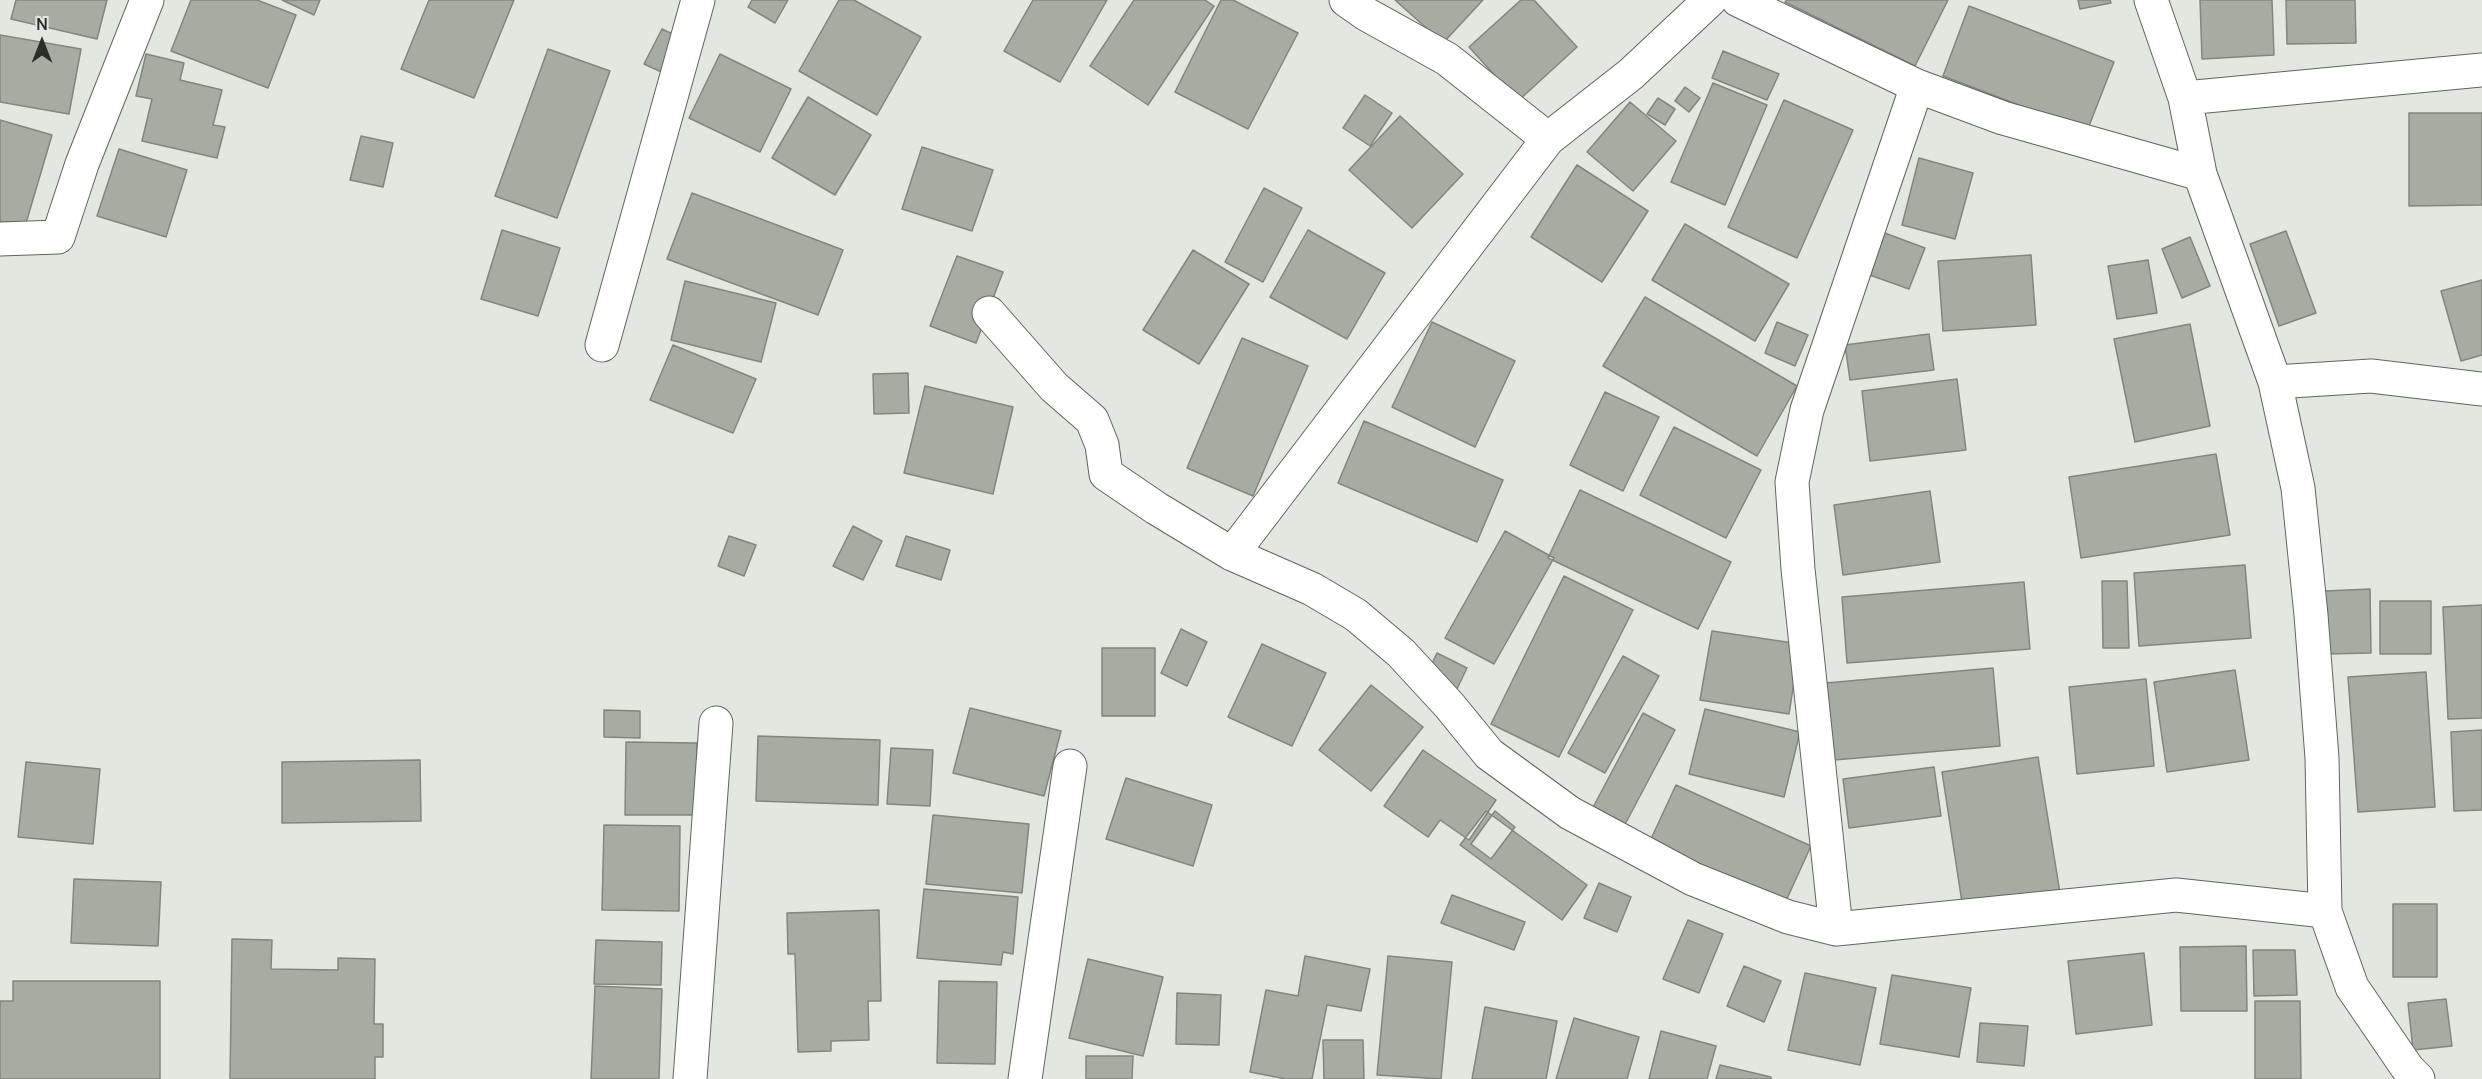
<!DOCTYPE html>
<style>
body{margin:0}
#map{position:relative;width:2482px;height:1079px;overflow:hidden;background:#e2e8df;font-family:Manrope,sans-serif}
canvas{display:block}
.north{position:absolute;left:12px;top:12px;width:60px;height:60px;-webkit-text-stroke:4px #e2e8df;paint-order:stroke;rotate:0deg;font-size:16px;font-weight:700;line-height:24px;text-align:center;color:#2b2d29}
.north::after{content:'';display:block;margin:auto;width:21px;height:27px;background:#2b2d29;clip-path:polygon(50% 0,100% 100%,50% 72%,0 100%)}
</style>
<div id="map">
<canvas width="2482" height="1079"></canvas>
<div class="north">N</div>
</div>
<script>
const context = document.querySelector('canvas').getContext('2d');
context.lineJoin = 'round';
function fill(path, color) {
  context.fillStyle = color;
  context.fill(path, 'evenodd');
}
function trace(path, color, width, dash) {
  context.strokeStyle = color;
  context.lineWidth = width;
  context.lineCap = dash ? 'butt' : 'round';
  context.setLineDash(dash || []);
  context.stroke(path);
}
const building = new Path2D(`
 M 16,0 L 107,0 L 97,39 L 11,19 Z
 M 191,0 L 257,0 L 296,15 L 268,88 L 171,51 Z
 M 282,0 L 320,0 L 314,15 Z
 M 429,0 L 514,0 L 474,98 L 401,69 Z
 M 752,0 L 788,0 L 775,23 L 748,7 Z
 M 839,0 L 854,0 L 921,37 L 877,115 L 799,71 Z
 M 1033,0 L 1107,0 L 1060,82 L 1004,51 Z
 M 1134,0 L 1205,0 L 1214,6 L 1148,105 L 1090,66 Z
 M 1221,0 L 1233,0 L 1298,33 L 1248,129 L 1175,92 Z
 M 1395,0 L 1483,0 L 1443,43 Z
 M 1521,0 L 1534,0 L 1577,47 L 1518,101 L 1469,47 Z
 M 1787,0 L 1948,0 L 1915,66 L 1785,2 Z
 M 2078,0 L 2110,0 L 2111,3 L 2080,9 Z
 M 2200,0 L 2272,0 L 2274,55 L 2202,59 Z
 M 2286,0 L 2355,0 L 2356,43 L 2287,44 Z
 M 1969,6 L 2114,62 L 2087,131 L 1943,76 Z
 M 662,29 L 683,39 L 666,74 L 644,64 Z
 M 0,35 L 81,49 L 69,114 L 0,102 Z
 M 548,49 L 610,71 L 557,218 L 495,196 Z
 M 1723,51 L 1779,74 L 1767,100 L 1712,78 Z
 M 146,54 L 184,63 L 180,80 L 222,90 L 213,125 L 225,127 L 217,158 L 142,141 L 152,99 L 136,96 Z
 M 720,54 L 791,89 L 760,152 L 689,118 Z
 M 1713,83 L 1767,105 L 1725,205 L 1671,182 Z
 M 1685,87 L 1700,98 L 1689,112 L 1675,101 Z
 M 1365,95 L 1392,113 L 1370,146 L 1343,128 Z
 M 808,97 L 871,135 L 835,195 L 772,158 Z
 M 1658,98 L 1675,109 L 1665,125 L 1647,114 Z
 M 1784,100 L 1853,130 L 1797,258 L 1728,227 Z
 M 1630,102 L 1676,141 L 1633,191 L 1587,152 Z
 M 2409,113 L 2482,113 L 2482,205 L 2409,206 Z
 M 1400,116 L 1463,174 L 1412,228 L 1349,170 Z
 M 0,120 L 52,135 L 24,230 L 0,223 Z
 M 361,136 L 393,143 L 383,187 L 350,180 Z
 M 922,147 L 993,170 L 972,231 L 902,209 Z
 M 119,149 L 187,170 L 166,237 L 97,216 Z
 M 1919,158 L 1973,173 L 1955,239 L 1902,225 Z
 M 1577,165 L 1648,211 L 1602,282 L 1531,237 Z
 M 1264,188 L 1302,208 L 1263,282 L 1225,262 Z
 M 692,193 L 843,250 L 818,315 L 667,259 Z
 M 1685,224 L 1789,284 L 1755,341 L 1652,280 Z
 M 502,230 L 560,248 L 538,316 L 481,299 Z
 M 1308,230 L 1385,273 L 1347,339 L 1270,297 Z
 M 2286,231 L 2316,313 L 2279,326 L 2250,244 Z
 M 1882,232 L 1925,248 L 1909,289 L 1867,274 Z
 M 2190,237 L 2210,286 L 2182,298 L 2162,249 Z
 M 1193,250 L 1249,284 L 1199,364 L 1143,330 Z
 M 2031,255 L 2036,325 L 1943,331 L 1938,261 Z
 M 957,256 L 1003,272 L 976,343 L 930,326 Z
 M 2148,260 L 2157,313 L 2117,319 L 2108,266 Z
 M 2482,280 L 2482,355 L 2461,361 L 2441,291 Z
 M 685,281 L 776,303 L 761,362 L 671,340 Z
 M 1645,297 L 1797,386 L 1757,456 L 1603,366 Z
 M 1432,322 L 1515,361 L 1475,447 L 1392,407 Z
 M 1777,322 L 1808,335 L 1795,366 L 1765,353 Z
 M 2190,324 L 2210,426 L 2135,442 L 2114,339 Z
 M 1929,334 L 1934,370 L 1850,380 L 1845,345 Z
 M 1242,338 L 1308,366 L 1253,496 L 1187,468 Z
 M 673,345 L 756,379 L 733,433 L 650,400 Z
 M 908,373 L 909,413 L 874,414 L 873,374 Z
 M 1957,379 L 1966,450 L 1870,461 L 1862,391 Z
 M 925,386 L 1013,407 L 993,494 L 904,473 Z
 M 1605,392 L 1659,417 L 1623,491 L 1570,465 Z
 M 1364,421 L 1503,480 L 1477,542 L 1338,483 Z
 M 1674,427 L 1761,470 L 1726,538 L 1640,495 Z
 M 2216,454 L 2230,535 L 2081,558 L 2069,477 Z
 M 1580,490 L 1731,562 L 1698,629 L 1548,558 Z
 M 1930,491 L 1940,562 L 1843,575 L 1834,505 Z
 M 853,526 L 882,541 L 863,580 L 833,566 Z
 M 1505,531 L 1554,558 L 1494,664 L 1445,638 Z
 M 729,536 L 756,545 L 744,576 L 718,566 Z
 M 906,536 L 950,550 L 941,580 L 896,566 Z
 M 2245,565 L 2251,638 L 2139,646 L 2134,573 Z
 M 1564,576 L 1633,610 L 1559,757 L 1491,724 Z
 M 2102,581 L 2127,581 L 2129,648 L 2103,648 Z
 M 2024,582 L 2030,649 L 1847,663 L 1842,597 Z
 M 2370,589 L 2371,653 L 2326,654 L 2325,591 Z
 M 2380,601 L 2431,601 L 2431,654 L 2380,654 Z
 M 2482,605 L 2482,718 L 2448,719 L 2443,607 Z
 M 1181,629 L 1207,642 L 1187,686 L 1161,673 Z
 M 1712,631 L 1800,644 L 1789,714 L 1700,700 Z
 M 1262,644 L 1326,673 L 1292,746 L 1228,717 Z
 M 1102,648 L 1155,648 L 1155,716 L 1102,716 Z
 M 1437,653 L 1467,668 L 1456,691 L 1426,676 Z
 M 1623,656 L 1659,676 L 1605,773 L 1568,753 Z
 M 1993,668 L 2000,746 L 1834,760 L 1826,683 Z
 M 2235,670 L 2249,760 L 2167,772 L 2154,682 Z
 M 2426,672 L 2435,807 L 2358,812 L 2348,677 Z
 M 2146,679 L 2154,766 L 2077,774 L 2069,687 Z
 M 1371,685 L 1423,727 L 1371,791 L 1319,750 Z
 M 970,708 L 1061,731 L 1044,796 L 953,773 Z
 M 1705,709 L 1800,732 L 1784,797 L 1689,774 Z
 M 604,710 L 640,711 L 640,738 L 604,737 Z
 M 1643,713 L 1675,730 L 1622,830 L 1590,813 Z
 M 2482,730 L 2482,810 L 2454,811 L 2451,732 Z
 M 758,736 L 880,740 L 878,805 L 756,801 Z
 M 626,742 L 697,743 L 696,815 L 625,815 Z
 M 891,748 L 933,750 L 930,806 L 887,804 Z
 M 1423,750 L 1496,800 L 1469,840 L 1440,820 L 1428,837 L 1384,806 Z
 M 2038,757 L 2060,893 L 1963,909 L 1942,772 Z
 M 420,760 L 421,821 L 282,823 L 282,762 Z
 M 26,762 L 100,769 L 93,844 L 18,837 Z
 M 1934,767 L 1941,816 L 1849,828 L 1843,779 Z
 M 1126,778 L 1212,805 L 1193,866 L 1106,839 Z
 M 1676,785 L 1811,846 L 1785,903 L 1650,841 Z
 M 1486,811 L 1587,885 L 1562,920 L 1460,845 Z
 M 1495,811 L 1515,827 L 1491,859 L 1471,844 Z
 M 933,815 L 1029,824 L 1022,893 L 926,884 Z
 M 604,825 L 680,826 L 679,911 L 602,910 Z
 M 74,879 L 161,882 L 158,946 L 71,943 Z
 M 1599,883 L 1631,897 L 1617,932 L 1584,918 Z
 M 924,889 L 1018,897 L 1013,954 L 1003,952 L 1001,965 L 917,958 Z
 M 1452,895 L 1525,922 L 1514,950 L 1441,923 Z
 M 2393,904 L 2437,904 L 2437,977 L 2393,977 Z
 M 879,910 L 881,1001 L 868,1001 L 869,1040 L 831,1041 L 831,1051 L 798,1052 L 795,954 L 788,954 L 787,913 Z
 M 1688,920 L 1723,934 L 1699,993 L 1663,979 Z
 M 232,939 L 272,940 L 271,969 L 338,970 L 338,958 L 375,959 L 374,1024 L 383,1024 L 383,1057 L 375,1057 L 375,1079 L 230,1079 Z
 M 596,940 L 662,942 L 661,985 L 594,984 Z
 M 2246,946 L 2247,1011 L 2181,1011 L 2180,947 Z
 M 2253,950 L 2295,950 L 2297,995 L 2254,996 Z
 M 2144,953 L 2152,1025 L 2076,1034 L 2068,961 Z
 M 1305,956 L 1370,969 L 1361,1011 L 1327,1005 L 1312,1079 L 1286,1079 L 1250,1072 L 1266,990 L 1298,996 Z
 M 1388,956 L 1452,962 L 1441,1079 L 1377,1075 Z
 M 1088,959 L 1163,977 L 1143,1056 L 1069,1038 Z
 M 1744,966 L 1781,981 L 1764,1022 L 1727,1006 Z
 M 1805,973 L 1876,988 L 1860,1065 L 1788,1050 Z
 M 1892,975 L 1971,988 L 1959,1057 L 1880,1044 Z
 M 13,981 L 160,981 L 160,1079 L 0,1079 L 0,1001 L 13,1001 Z
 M 939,981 L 997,982 L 995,1064 L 937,1063 Z
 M 595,986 L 662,989 L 659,1079 L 591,1079 Z
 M 1177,993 L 1221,995 L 1219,1045 L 1176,1044 Z
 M 2446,999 L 2452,1046 L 2413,1050 L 2408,1003 Z
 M 2255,1001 L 2300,1001 L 2301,1079 L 2255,1079 Z
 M 1485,1007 L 1557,1021 L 1546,1079 L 1472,1079 Z
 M 1574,1018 L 1639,1037 L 1627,1079 L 1556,1079 Z
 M 1980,1023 L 2028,1026 L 2024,1066 L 1977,1062 Z
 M 1661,1031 L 1716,1046 L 1707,1079 L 1649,1079 Z
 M 1323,1040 L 1363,1040 L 1364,1079 L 1324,1079 Z
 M 1086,1056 L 1133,1056 L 1132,1079 L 1086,1079 Z
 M 1720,1065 L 1771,1077 L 1771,1079 L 1716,1079 Z`);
fill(building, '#a7aca3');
trace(building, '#81867e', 1.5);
const minor = new Path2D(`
 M 1346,0 L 1366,14 L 1447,59 L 1548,139
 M 1738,0 L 1917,86 L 2003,118 L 2200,174
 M 2151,0 L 2185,98 L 2200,174 L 2275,382 L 2298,488 L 2311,615 L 2322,758 L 2325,911 L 2352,987 L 2408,1069 L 2418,1079
 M 2185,98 L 2482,70
 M 0,239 L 58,237 L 82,164 L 147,0
 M 989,313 L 1054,387 L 1092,420 L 1102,445 L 1106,474 L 1156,508 L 1232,554 L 1312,589 L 1356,615 L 1401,653 L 1449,705 L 1489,754 L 1570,813 L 1693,879 L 1788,917 L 1836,929 L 2176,895 L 2325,911
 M 602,345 L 698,0
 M 2275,382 L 2371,376 L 2482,389
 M 1232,554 L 1548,139 L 1631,74 L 1710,0
 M 1836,929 L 1798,569 L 1792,482 L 1807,410 L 1917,86
 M 690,1079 L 716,723
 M 1025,1079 L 1070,766`);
trace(minor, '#60655d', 35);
trace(minor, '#fff', 33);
</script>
